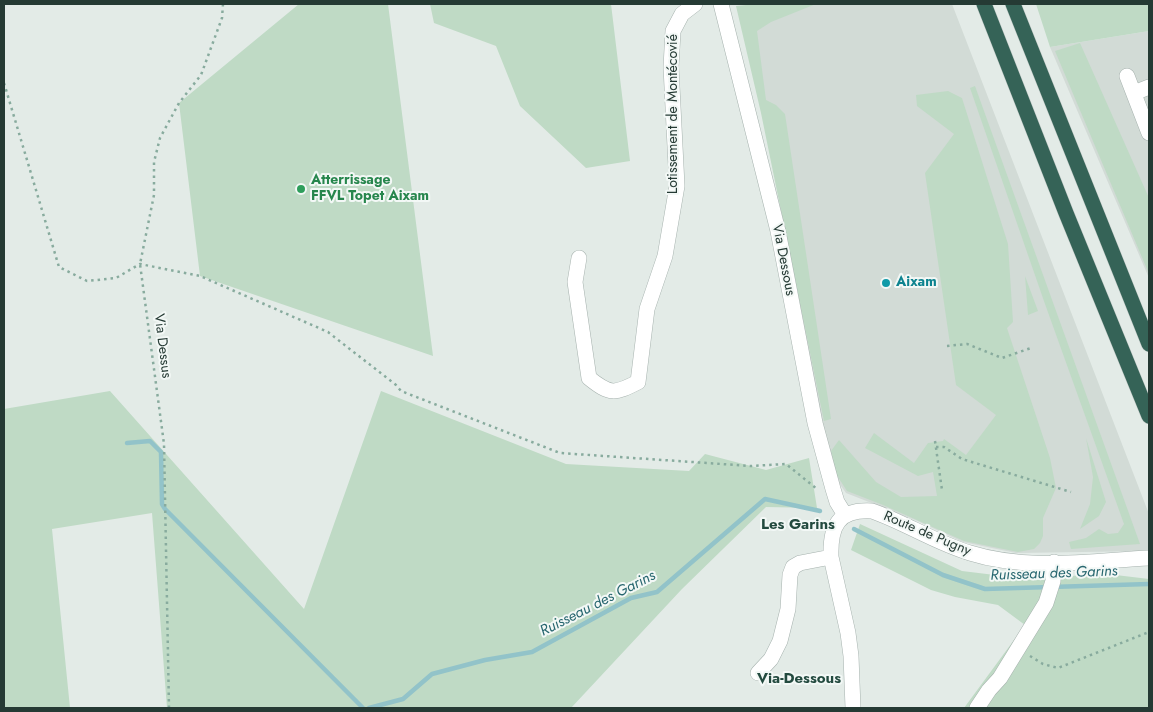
<!DOCTYPE html>
<meta charset="utf-8">
<style>
body{margin:0}
#map{position:relative;width:1153px;height:712px;overflow:hidden;background:#e3ebe7;font-family:Jost,sans-serif}
canvas{display:block}
.frame{position:absolute;inset:0;border:5px solid #253a34;pointer-events:none}
</style>
<div id="map">
<canvas width="1153" height="712"></canvas>
<div class="frame"></div>
</div>
<script>
const context = document.querySelector('canvas').getContext('2d');
context.lineJoin = 'round';
function fill(path, color) {
  context.fillStyle = color;
  context.fill(path, 'evenodd');
}
function trace(path, color, width, dash) {
  context.strokeStyle = color;
  context.lineWidth = width;
  context.lineCap = dash ? 'butt' : 'round';
  context.setLineDash(dash || []);
  context.stroke(path);
}
function drawText(font, color, halo, rows, align = 'center') {
  context.font = font + ' Jost,sans-serif';
  context.lineWidth = 4;
  context.setLineDash([]);
  context.textBaseline = 'middle';
  context.strokeStyle = halo;
  context.fillStyle = color;
  for (const [text, x, y, turn = 0] of rows) {
    context.save();
    context.translate(x, y);
    context.rotate((+turn || 0) * Math.PI / 180);
    context.textAlign = isNaN(turn) ? turn : align;
    if (halo) context.strokeText(text, 0, 0);
    context.fillText(text, 0, 0);
    context.restore();
  }
}
fill(new Path2D(`
 M 766,4 L 952,4 L 1149,514 L 1149,551 L 1016,553 L 963,542 L 915,520 L 846,493 L 834,476 L 807,351 L 789,236 L 748,14 Z
 M 1149,31 L 1149,278 L 1050,47 Z`), '#d2dbd6');
fill(new Path2D(`
 M 299,4 L 388,4 L 433,356 L 200,276 L 179,103 Z
 M 430,4 L 611,4 L 630,161 L 586,168 L 520,106 L 496,46 L 434,23 Z
 M 756,4 L 816,4 L 771,22 L 757,31 L 766,100 L 776,105 L 785,114 L 831,419 L 824,421 L 761,113 L 736,6 Z
 M 1036,4 L 1149,4 L 1149,31 L 1050,47 Z
 M 1080,43 L 1149,198 L 1149,274 L 1055,51 Z
 M 975,86 L 1140,544 L 1071,549 L 1069,542 L 1086,538 L 1099,529 L 1108,534 L 1118,533 L 1124,524 L 1045,304 L 970,88 Z
 M 948,91 L 962,98 L 1008,244 L 1013,322 L 1007,328 L 1050,458 L 1056,488 L 1043,518 L 1043,536 L 1040,543 L 1034,549 L 1018,552 L 964,541 L 883,505 L 847,491 L 836,474 L 831,451 L 839,440 L 876,482 L 901,497 L 937,496 L 933,472 L 918,476 L 865,448 L 874,433 L 914,463 L 928,443 L 943,441 L 944,439 L 966,455 L 996,415 L 956,385 L 925,173 L 954,134 L 917,106 L 916,95 Z
 M 1025,276 L 1038,311 L 1028,315 Z
 M 110,391 L 304,609 L 381,391 L 566,464 L 689,471 L 705,454 L 766,470 L 809,458 L 817,508 L 766,507 L 682,589 L 571,708 L 167,708 L 152,513 L 52,529 L 70,708 L 4,708 L 4,409 Z
 M 1086,438 L 1106,502 L 1099,516 L 1080,529 L 1090,504 L 1093,477 Z
 M 860,524 L 962,571 L 1036,580 L 1099,573 L 1149,579 L 1149,708 L 964,708 L 1025,625 L 998,605 L 955,597 L 931,590 L 851,550 Z`), '#bfdac5');
trace(new Path2D(`
 M 127,443 L 150,441 L 161,452 L 162,504 L 165,509 L 363,708
 M 854,529 L 943,575 L 985,589 L 1149,584
 M 369,708 L 403,699 L 432,674 L 485,660 L 532,652 L 631,598 L 657,592 L 765,499 L 820,511`), '#92c3c9', 4.5);
const minor = new Path2D(`
 M 721,4 L 778,231 L 815,423 L 833,489 L 837,502 L 845,515
 M 1127,76 L 1149,133
 M 1134,93 L 1149,87
 M 579,258 L 575,282 L 589,378 C 610,395 615,394 638,382 L 647,309 L 665,256 L 677,186 L 671,67 L 673,31 L 682,14 L 695,4
 M 758,673 L 771,659 L 780,641 L 788,609 L 790,575 L 793,567 L 800,563 L 831,557
 M 853,708 L 851,656 L 848,633 L 831,557 C 830,526 838,509 872,511 C 906,523 936,543 970,553 C 1027,571 1091,561 1149,558
 M 977,708 L 989,690 L 1000,678 L 1046,603 L 1053,581 L 1054,562`);
const highway = new Path2D(`
 M 984,4 L 1066,213 L 1149,416
 M 1013,4 L 1149,344`);
trace(minor, '#a6b2ae', 16);
trace(highway, '#c2c8c6', 16);
trace(new Path2D(`
 M 4,83 L 59,267 L 87,281 L 116,278 L 140,264 L 200,276 L 328,332 L 396,385 L 401,391 L 560,453 L 751,466 L 786,464 L 817,489
 M 947,346 L 967,344 L 1002,358 L 1031,348
 M 935,441 L 942,490
 M 936,447 L 944,447 L 962,459 L 1071,492
 M 1030,656 L 1043,664 L 1058,668 L 1149,632
 M 169,708 L 164,444 L 140,264 L 154,195 L 154,162 L 160,138 L 179,103 L 201,75 L 222,18 L 223,4`), '#88ab9e', 2.5, [2.5, 4]);
trace(minor, '#fff', 15);
trace(highway, '#356357', 15);
for (const [x, y, r, color] of [
 [301,189,5,"#2e9e5b"],
 [886,283,5,"#0f9aa8"]
]) {
  const dot = new Path2D();
  dot.arc(x, y, r, 0, 2 * Math.PI);
  context.fillStyle = color;
  context.fill(dot);
  trace(dot, '#f3f8f6', 2);
}
drawText('14px', '#253a34', '#f3f8f6', [
 ["Lotissement de Montécovié",674,114,-90],
 ["Via Dessous",783,260,79],
 ["Via Dessus",162,346,83],
 ["Route de Pugny",927,534,23]
]);
drawText('bold 14px', '#27864d', '#f3f8f6', [
 ["Atterrissage",311,181],
 ["FFVL Topet Aixam",311,197]
], 'left');
drawText('bold 14px', '#0d838f', '#f3f8f6', [
 ["Aixam",896,283]
], 'left');
drawText('bold 15px', '#234a3f', '#f3f8f6', [
 ["Les Garins",798,525],
 ["Via-Dessous",799,679]
]);
drawText('italic 15px', '#27666f', '#f3f8f6', [
 ["Ruisseau des Garins",1054,574,-2],
 ["Ruisseau des Garins",598,604,-27]
]);
</script>
